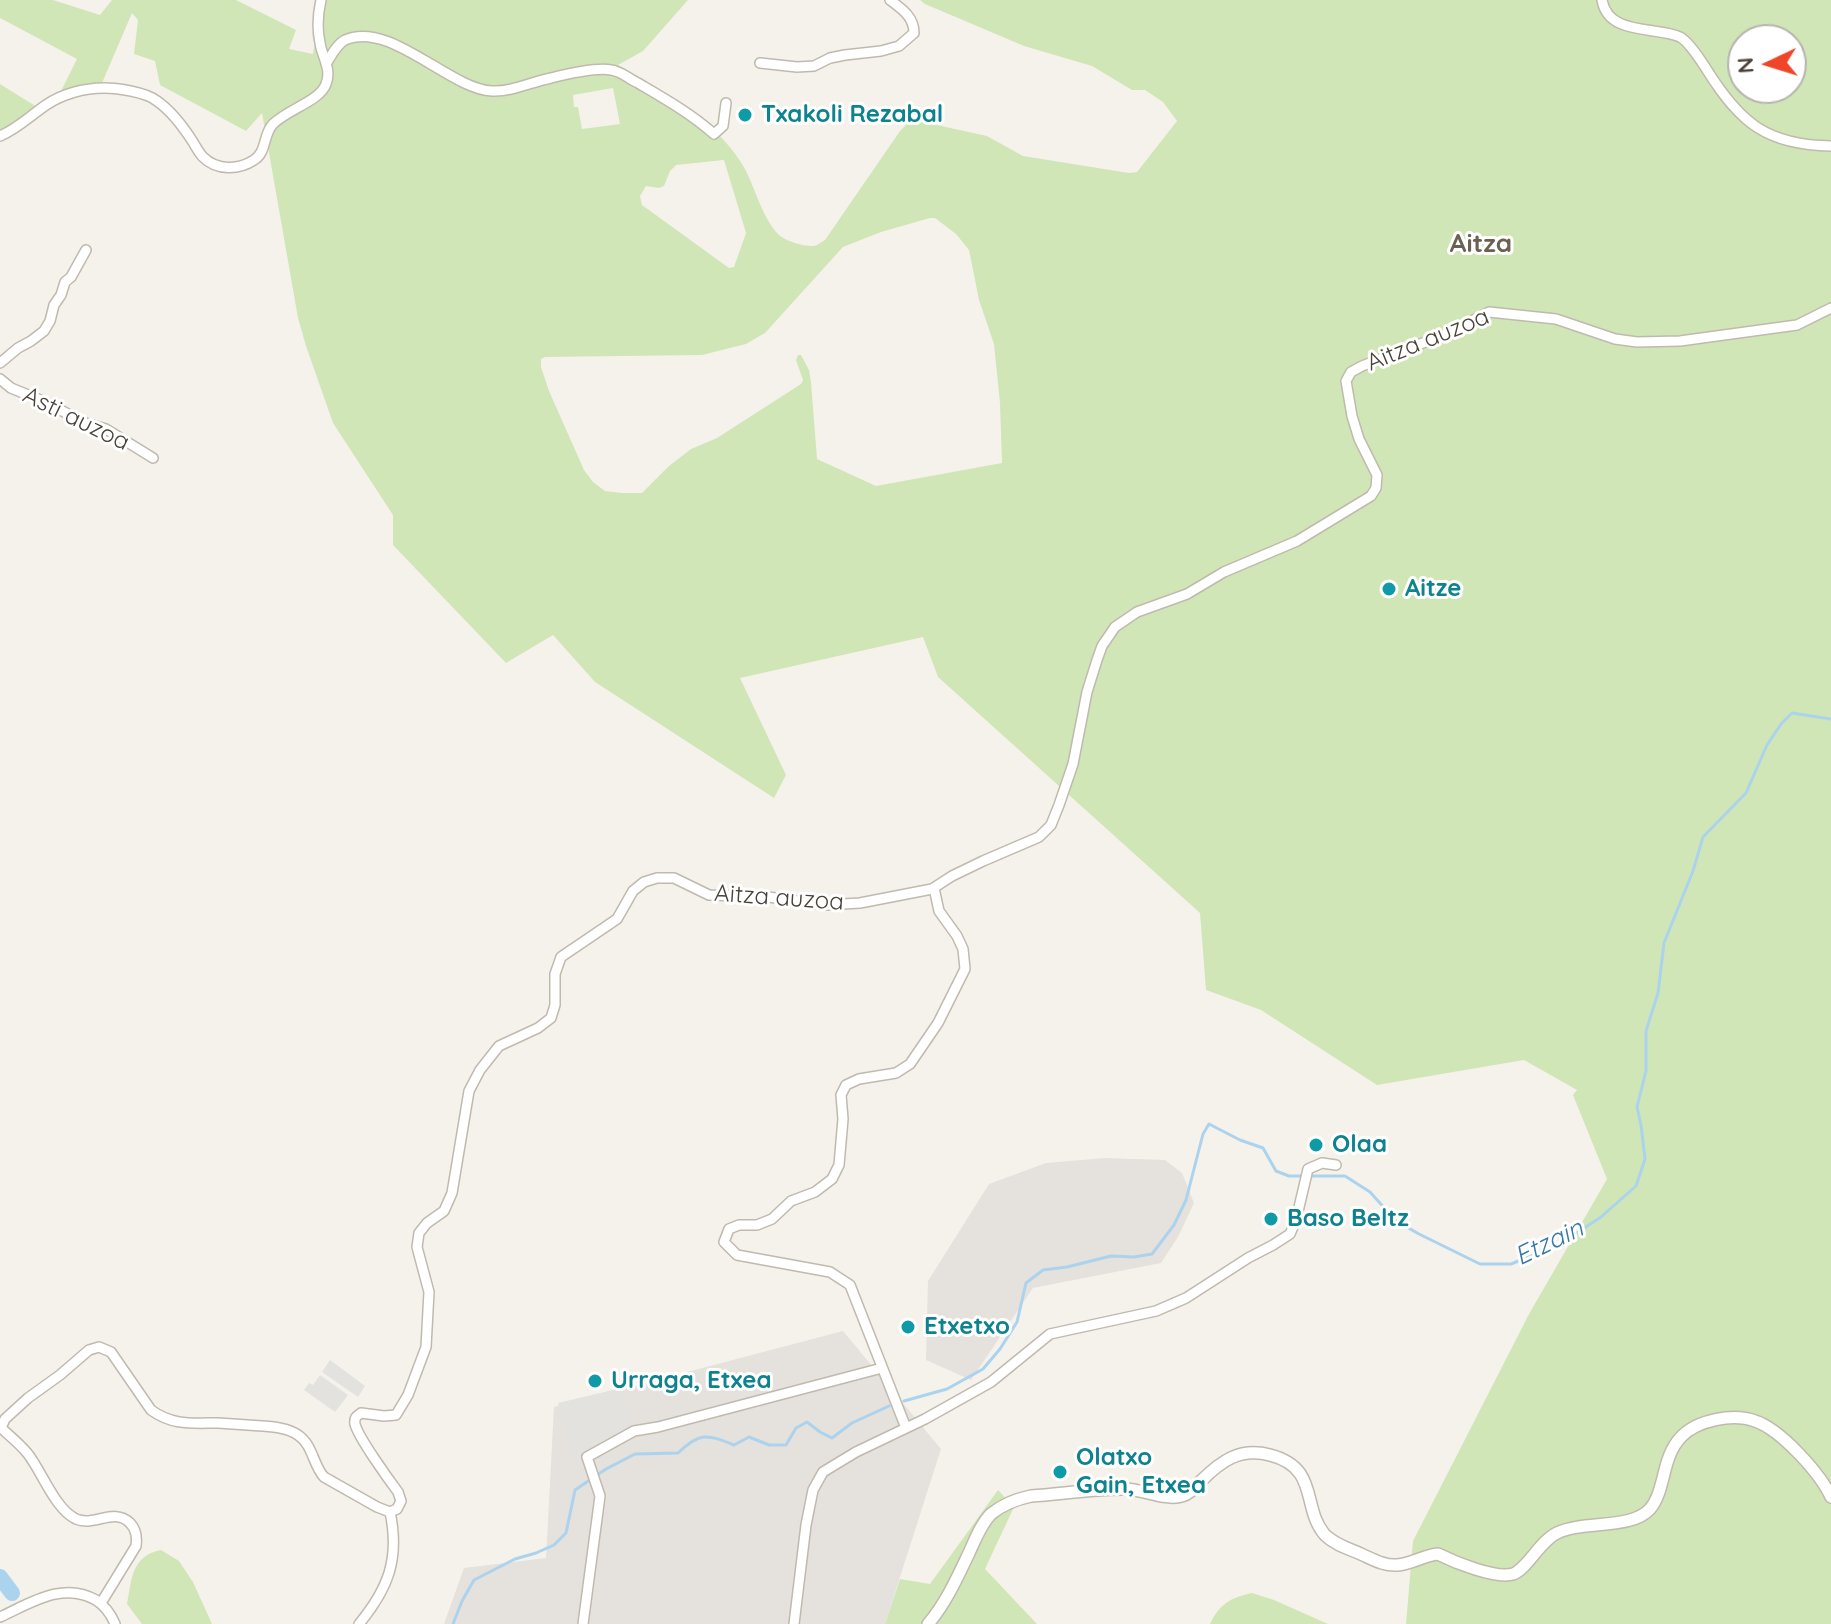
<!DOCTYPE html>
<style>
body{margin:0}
#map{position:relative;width:1831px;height:1624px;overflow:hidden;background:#f5f2ec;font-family:Quicksand,sans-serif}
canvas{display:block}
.north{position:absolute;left:1727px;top:24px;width:80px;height:80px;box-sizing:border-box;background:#fff;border:2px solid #b6b4b0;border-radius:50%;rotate:266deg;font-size:22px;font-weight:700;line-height:32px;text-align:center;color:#494339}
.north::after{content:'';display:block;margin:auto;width:28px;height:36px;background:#ef4529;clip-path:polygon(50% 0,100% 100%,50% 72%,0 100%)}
</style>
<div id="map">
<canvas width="1831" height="1624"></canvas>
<div class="north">N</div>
</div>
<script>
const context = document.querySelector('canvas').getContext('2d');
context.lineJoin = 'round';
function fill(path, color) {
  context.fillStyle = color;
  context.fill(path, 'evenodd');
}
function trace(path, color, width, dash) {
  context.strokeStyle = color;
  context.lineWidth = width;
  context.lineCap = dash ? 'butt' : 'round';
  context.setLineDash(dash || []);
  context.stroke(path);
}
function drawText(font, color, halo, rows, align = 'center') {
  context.font = font + ' Quicksand,sans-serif';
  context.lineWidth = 6;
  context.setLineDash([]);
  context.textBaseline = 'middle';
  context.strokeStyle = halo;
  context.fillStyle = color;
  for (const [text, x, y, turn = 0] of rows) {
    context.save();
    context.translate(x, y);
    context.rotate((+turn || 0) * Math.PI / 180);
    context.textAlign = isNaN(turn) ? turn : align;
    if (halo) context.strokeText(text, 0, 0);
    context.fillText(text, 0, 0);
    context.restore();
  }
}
fill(new Path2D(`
 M 1105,1158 L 1165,1160 L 1182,1173 L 1194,1203 L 1178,1237 L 1161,1263 L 1033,1288 L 971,1380 L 926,1360 L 928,1281 L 989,1184 L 1046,1163 Z
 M 843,1331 L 941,1449 L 885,1624 L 444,1624 L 464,1568 L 546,1558 L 554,1407 Z`), '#e5e1dd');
fill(new Path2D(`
 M 0,0 L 53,0 L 100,15 L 112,0 L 236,0 L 296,30 L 289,49 L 313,54 L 322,0 L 688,0 L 643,51 L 618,65 C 663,93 714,118 742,164 C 756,187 760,215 779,235 C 785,241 806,247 814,246 C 818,245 821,242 825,240 L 900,131 L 907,124 L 914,120 L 987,136 L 1023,156 L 1129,173 L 1137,172 L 1177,121 L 1163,102 L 1145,90 L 1132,90 L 1092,66 L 1024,46 L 925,4 L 920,0 L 1831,0 L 1831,1624 L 1406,1624 L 1413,1541 L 1529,1314 L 1607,1179 L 1573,1095 L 1577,1090 L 1524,1060 L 1377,1085 L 1261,1010 L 1206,990 L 1200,913 L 938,677 L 923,637 L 740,678 L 786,775 L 774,798 L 595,682 L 553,635 L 506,663 L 393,545 L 393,515 L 333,423 L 306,346 L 298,318 L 262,113 L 246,131 L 160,85 L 155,61 L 134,54 L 138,20 L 132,13 L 102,83 L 61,91 L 77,59 L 0,18 ZM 1743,40 L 1791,40 L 1791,88 L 1743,88 ZM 613,88 L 620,124 L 582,129 L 578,107 L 574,107 L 573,95 ZM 724,160 L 746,233 L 734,267 L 729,268 L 642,205 L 640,196 L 646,186 L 659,188 L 664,186 L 670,171 L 676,165 ZM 930,218 L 935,218 L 956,234 L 969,250 L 979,300 L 994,344 L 1000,403 L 1002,463 L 876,486 L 817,459 L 811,382 L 809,370 L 801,355 L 798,355 L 796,360 L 803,380 L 801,384 L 717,438 L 691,449 L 669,466 L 642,493 L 622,493 L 605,491 L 593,482 L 584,470 L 549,391 L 541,367 L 541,359 L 545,357 L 702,355 L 746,344 L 765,333 L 843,247 L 881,232 Z
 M 0,84 L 37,107 L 10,127 L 0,130 Z
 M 998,1490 L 1014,1507 L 985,1569 L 1037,1624 L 885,1624 L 900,1579 L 930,1584 Z
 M 161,1550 L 179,1561 L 193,1582 L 212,1624 L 142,1624 L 127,1604 C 132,1579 131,1556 161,1550 Z
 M 1252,1593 L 1274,1600 L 1328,1624 L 1210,1624 C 1219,1604 1232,1597 1252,1593 Z`), '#d1e6b7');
fill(new Path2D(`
 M 330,1360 L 365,1386 L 358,1397 L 322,1372 Z
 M 320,1375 L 348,1395 L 335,1412 L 304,1390 L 309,1383 L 313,1385 Z
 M 621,1388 L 635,1435 L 577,1471 L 558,1403 Z`), '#e4e2df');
trace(new Path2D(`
 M 1310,1176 L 1345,1176 L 1370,1192 L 1396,1221 L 1419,1234 L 1480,1264 L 1511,1264 L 1560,1244 L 1601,1217 L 1636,1186 L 1645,1159 L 1641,1125 L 1637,1107 L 1646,1071 L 1646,1031 L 1658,993 L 1664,943 L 1693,871 L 1703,837 L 1746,793 L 1767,745 L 1781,724 L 1792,713 L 1831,719
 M 904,1401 L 947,1389 L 983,1369 L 1000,1349 L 1017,1322 L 1026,1283 L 1043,1270 L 1067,1267 L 1111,1256 L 1134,1257 L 1152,1254 L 1174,1225 L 1186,1200 L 1203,1134 L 1209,1124 L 1240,1140 L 1263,1148 L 1276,1171 L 1289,1176 L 1303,1176
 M 453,1624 L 462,1601 L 474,1580 L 515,1559 L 536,1553 L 554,1545 L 566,1533 L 575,1490 L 606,1469 L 635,1454 L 678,1453 C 700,1432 707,1434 734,1445 L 749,1437 L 769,1445 L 786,1445 L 796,1428 L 807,1422 L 820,1432 L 832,1438 L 852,1423 L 889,1406`), '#acd3ed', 3);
trace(new Path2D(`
 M 0,1577 L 12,1593`), '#acd3ed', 16);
const minor = new Path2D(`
 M 1602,0 C 1608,36 1656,26 1680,37 C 1688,41 1702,62 1707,70 C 1740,123 1767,145 1831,146
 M 760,63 L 797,67 L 814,66 L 830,58 L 845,55 L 881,51 L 899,46 L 914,33 C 914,17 902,9 890,0
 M 326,64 C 331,56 337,44 345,40 C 390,20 449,89 492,91 C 512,92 531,82 551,78 C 567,74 596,67 611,70 C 621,71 629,79 638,83 C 665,99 690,113 714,134 L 723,126 L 726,103
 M 0,136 C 17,129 30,116 46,105 C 62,94 84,88 104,88 C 117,88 146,92 157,101 C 170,110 184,128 193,142 C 196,147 199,153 203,157 C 217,171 239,170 254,160 C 267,152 263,134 273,124 C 288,109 320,101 326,84 C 332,69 322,57 320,43 C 317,29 318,13 321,0
 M 0,363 L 18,348 L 31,341 L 44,331 L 50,321 L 54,305 L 61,295 L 65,282 L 71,277 L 86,250
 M 0,379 L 11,388 L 50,404 L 82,422 L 106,429 L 153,458
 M 906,1428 L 850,1285 L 830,1272 L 737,1255 L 724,1242 L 729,1229 L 739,1225 L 757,1225 L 772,1219 L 791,1201 L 815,1192 L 832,1179 L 839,1165 L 843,1119 L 841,1095 L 846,1085 L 859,1079 L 896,1073 L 910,1064 L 938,1023 L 965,969 L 963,949 L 957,936 L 939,911 L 934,888
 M 101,1603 L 136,1546 C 137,1538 137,1530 130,1523 C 114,1507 95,1527 76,1519 C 55,1509 42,1472 28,1454 C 20,1444 10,1436 1,1428 L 5,1419 L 28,1398 L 60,1375 L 89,1350 L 99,1347 L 111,1352 L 151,1410 C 173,1426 193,1423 218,1423 C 233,1424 247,1425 262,1426 C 274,1427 288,1428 298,1435 C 313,1445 313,1465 324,1477 L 377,1507 L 390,1512 L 397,1509 L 401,1501 L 398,1492 C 389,1480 358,1437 355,1424 C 354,1417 357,1416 361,1413 L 384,1416 L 396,1415 L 408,1395 L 426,1347 L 429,1292 L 417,1247 L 419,1233 L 427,1223 L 444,1211 L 452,1193 L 469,1091 L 480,1070 L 499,1046 L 538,1028 L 551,1018 L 555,1005 L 555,974 L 561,957 L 617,919 L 633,891 L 644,882 L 657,878 L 674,878 L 709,895 L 768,897 L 826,905 L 860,903 L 932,889 L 952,876 L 983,861 L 1039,837 L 1051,825 L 1059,805 L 1073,764 L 1087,692 L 1097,660 L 1102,646 L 1115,627 L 1137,612 L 1187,594 L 1224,572 L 1297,541 L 1371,496 L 1376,488 L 1377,475 L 1359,439 L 1352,416 L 1346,381 L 1351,372 L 1362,366 L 1444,335 L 1489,312 L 1556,319 L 1615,339 L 1637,342 L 1680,341 L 1797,325 L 1831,308
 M 0,1617 C 31,1603 63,1581 96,1600 C 105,1606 111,1614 115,1624
 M 359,1624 C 388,1589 400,1559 390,1512
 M 583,1624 L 600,1496 L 587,1457 L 634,1431 L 658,1427 L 882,1368
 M 794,1624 L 806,1525 L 813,1490 L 823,1472 L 856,1452 L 925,1419 L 991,1382 L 1050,1334 L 1156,1311 L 1186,1298 L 1248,1258 L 1273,1245 L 1290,1234 L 1296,1220 L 1308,1169 L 1322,1163 L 1336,1165`);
const tertiary = new Path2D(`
 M 928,1624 C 946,1603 957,1578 969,1553 C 975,1540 981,1524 991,1514 C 1003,1504 1017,1499 1031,1496 C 1061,1494 1092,1489 1122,1489 C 1141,1488 1165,1501 1182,1496 C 1190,1494 1195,1487 1201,1481 C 1221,1461 1240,1447 1270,1455 C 1320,1468 1301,1507 1325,1535 C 1335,1545 1350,1549 1363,1555 C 1374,1560 1385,1566 1397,1565 C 1412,1564 1424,1555 1438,1554 C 1454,1562 1495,1579 1513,1574 C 1527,1569 1540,1541 1557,1533 C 1583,1520 1631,1530 1650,1509 C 1666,1490 1661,1458 1681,1437 C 1697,1420 1733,1413 1755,1421 C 1780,1429 1820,1473 1831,1497`);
trace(minor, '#c0baae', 12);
trace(tertiary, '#c0baae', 14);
trace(minor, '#fff', 9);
trace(tertiary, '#fff', 11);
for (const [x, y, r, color] of [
 [745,115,8,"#0f9aa8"],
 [1389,589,8,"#0f9aa8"],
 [1316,1145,8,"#0f9aa8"],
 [1271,1219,8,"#0f9aa8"],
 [908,1327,8,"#0f9aa8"],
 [595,1381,8,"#0f9aa8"],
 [1060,1472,8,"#0f9aa8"]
]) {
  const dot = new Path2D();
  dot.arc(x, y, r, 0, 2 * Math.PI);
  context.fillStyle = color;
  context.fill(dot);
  trace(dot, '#fff', 3);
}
drawText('bold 24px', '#0d838f', '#fff', [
 ["Txakoli Rezabal",761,115],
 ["Aitze",1405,589],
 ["Olaa",1332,1145],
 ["Baso Beltz",1287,1219],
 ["Etxetxo",924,1327],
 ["Urraga, Etxea",611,1381],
 ["Olatxo",1076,1458],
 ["Gain, Etxea",1076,1486]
], 'left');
drawText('24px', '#494339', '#fff', [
 ["Aitza auzoa",1428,340,-22],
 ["Asti auzoa",76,419,26],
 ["Aitza auzoa",779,898,4]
]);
drawText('bold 26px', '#6b6151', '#fff', [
 ["Aitza",1481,244]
]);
drawText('italic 26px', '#3579a9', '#fff', [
 ["Etzain",1549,1243,-26]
]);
</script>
